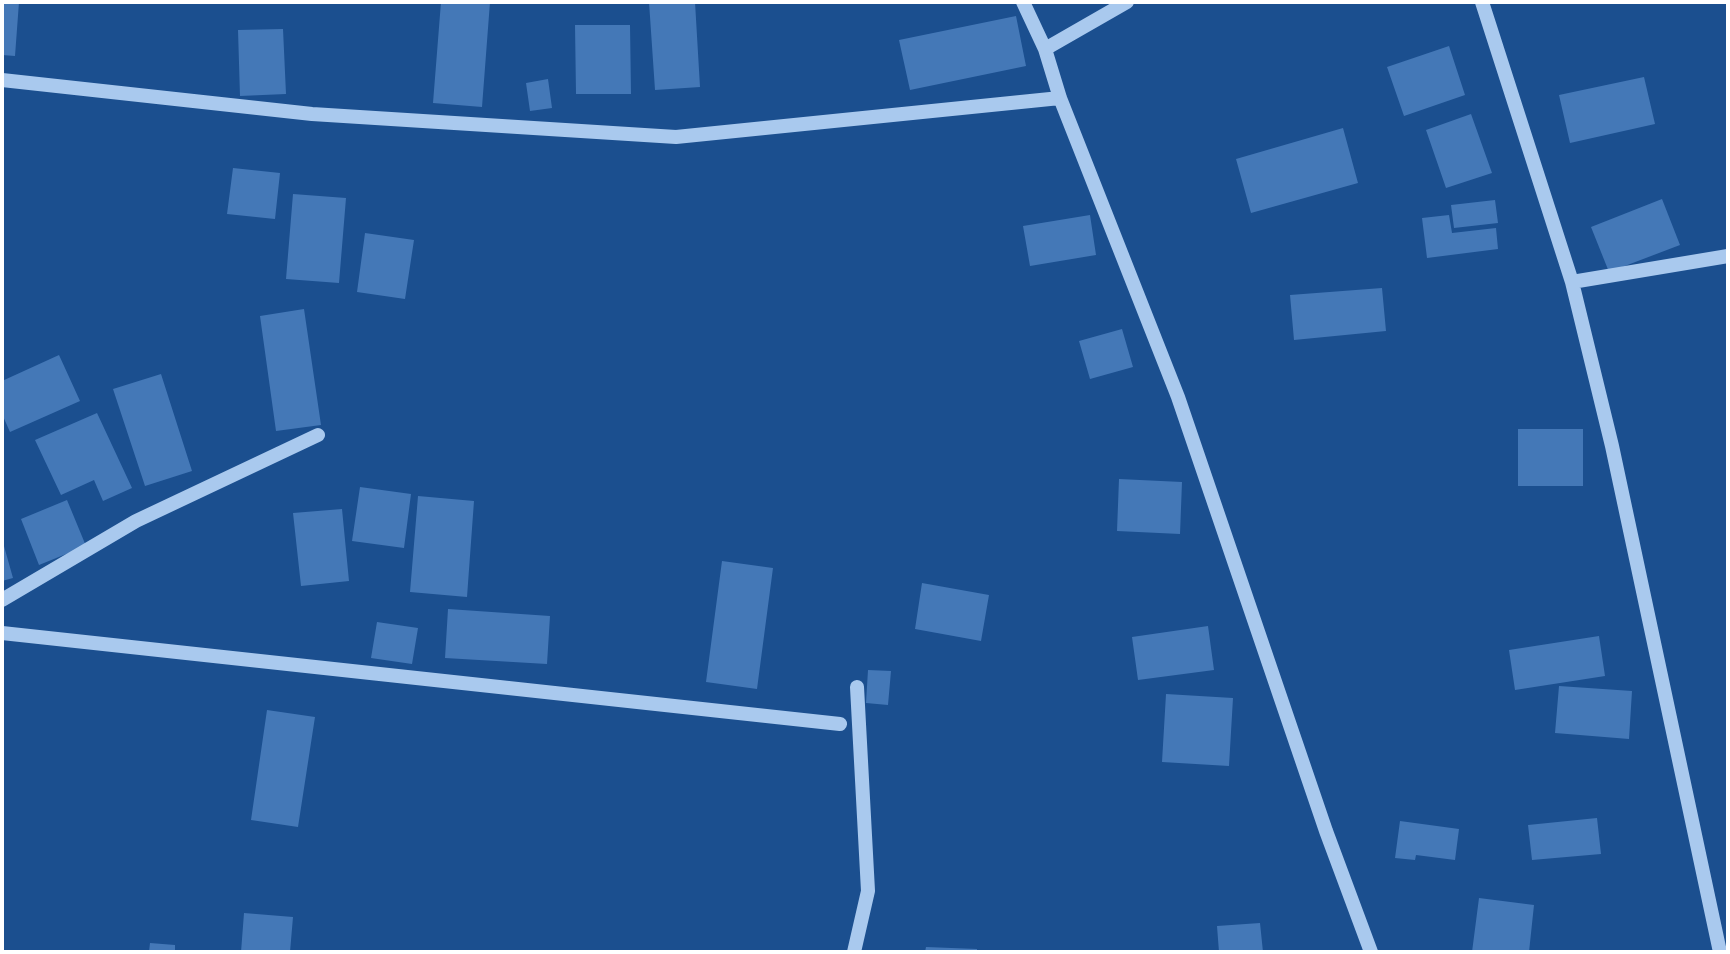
<!DOCTYPE html>
<style>
body{margin:0}
#map{position:relative;width:1730px;height:954px;overflow:hidden;background:#1b4f8f;font-family:Raleway,sans-serif}
canvas{display:block}
.frame{position:absolute;inset:0;border:4px solid #fff;pointer-events:none}
</style>
<div id="map">
<canvas width="1730" height="954"></canvas>
<div class="frame"></div>
</div>
<script>
const context = document.querySelector('canvas').getContext('2d');
context.lineJoin = 'round';
function fill(path, color) {
  context.fillStyle = color;
  context.fill(path, 'evenodd');
}
function trace(path, color, width, dash) {
  context.strokeStyle = color;
  context.lineWidth = width;
  context.lineCap = dash ? 'butt' : 'round';
  context.setLineDash(dash || []);
  context.stroke(path);
}
fill(new Path2D(`
 M 2,2 L 19,2 L 15,56 L 2,55 Z
 M 441,2 L 490,2 L 482,107 L 433,103 Z
 M 649,2 L 695,2 L 700,87 L 655,90 Z
 M 1016,16 L 1026,66 L 910,90 L 899,40 Z
 M 575,25 L 630,25 L 631,94 L 576,94 Z
 M 283,29 L 286,94 L 240,96 L 238,30 Z
 M 1449,46 L 1465,95 L 1404,116 L 1387,67 Z
 M 1644,77 L 1655,124 L 1570,143 L 1559,95 Z
 M 548,79 L 552,108 L 530,111 L 526,83 Z
 M 1471,114 L 1492,173 L 1446,188 L 1426,130 Z
 M 1343,128 L 1358,183 L 1251,213 L 1236,159 Z
 M 233,168 L 280,173 L 275,219 L 227,214 Z
 M 293,194 L 346,198 L 339,283 L 286,279 Z
 M 1662,199 L 1680,245 L 1609,272 L 1591,227 Z
 M 1495,200 L 1498,223 L 1454,228 L 1451,205 Z
 M 1090,215 L 1096,255 L 1030,266 L 1023,226 Z
 M 1449,215 L 1452,233 L 1496,228 L 1498,249 L 1427,258 L 1422,218 Z
 M 365,233 L 414,240 L 405,299 L 357,292 Z
 M 1382,288 L 1386,331 L 1294,340 L 1290,295 Z
 M 304,309 L 321,425 L 276,431 L 260,316 Z
 M 1122,329 L 1133,367 L 1090,379 L 1079,341 Z
 M 59,355 L 80,401 L 10,432 L 2,414 L 2,381 Z
 M 161,374 L 192,471 L 145,486 L 113,389 Z
 M 97,413 L 132,488 L 103,501 L 94,480 L 61,495 L 35,440 Z
 M 1518,429 L 1583,429 L 1583,486 L 1518,486 Z
 M 1119,479 L 1182,482 L 1180,534 L 1117,531 Z
 M 360,487 L 411,494 L 404,548 L 352,541 Z
 M 418,496 L 474,501 L 467,597 L 410,592 Z
 M 67,500 L 86,546 L 39,565 L 21,519 Z
 M 342,509 L 349,581 L 301,586 L 293,513 Z
 M 2,539 L 13,578 L 2,581 Z
 M 722,561 L 773,568 L 757,689 L 706,682 Z
 M 922,583 L 989,595 L 981,641 L 915,629 Z
 M 448,609 L 550,616 L 547,664 L 445,658 Z
 M 377,622 L 418,628 L 412,664 L 371,658 Z
 M 1208,626 L 1214,670 L 1138,680 L 1132,637 Z
 M 1599,636 L 1605,676 L 1515,690 L 1509,650 Z
 M 868,670 L 891,671 L 888,705 L 866,703 Z
 M 1559,686 L 1632,691 L 1629,739 L 1555,733 Z
 M 1166,694 L 1233,698 L 1229,766 L 1162,762 Z
 M 267,710 L 315,717 L 298,827 L 251,820 Z
 M 1597,818 L 1601,854 L 1532,860 L 1528,825 Z
 M 1400,821 L 1459,829 L 1455,860 L 1416,855 L 1415,860 L 1395,858 Z
 M 1479,898 L 1534,905 L 1529,952 L 1472,952 Z
 M 244,913 L 293,917 L 290,952 L 241,952 Z
 M 1260,923 L 1263,952 L 1219,952 L 1217,926 Z
 M 150,943 L 175,945 L 175,952 L 149,952 Z
 M 926,947 L 977,949 L 977,952 L 925,952 Z`), '#4478b7');
trace(new Path2D(`
 M 1023,2 L 1045,49 L 1060,98 L 1178,397 L 1326,831 L 1371,952
 M 1482,2 L 1572,282 L 1612,446 L 1720,952
 M 1045,49 L 1127,2
 M 2,80 L 312,114 L 676,137 L 1060,98
 M 1572,282 L 1728,256
 M 2,600 L 136,521 L 318,435
 M 2,633 L 840,724
 M 854,952 L 868,891 L 857,687`), '#a9c9ee', 14);
</script>
